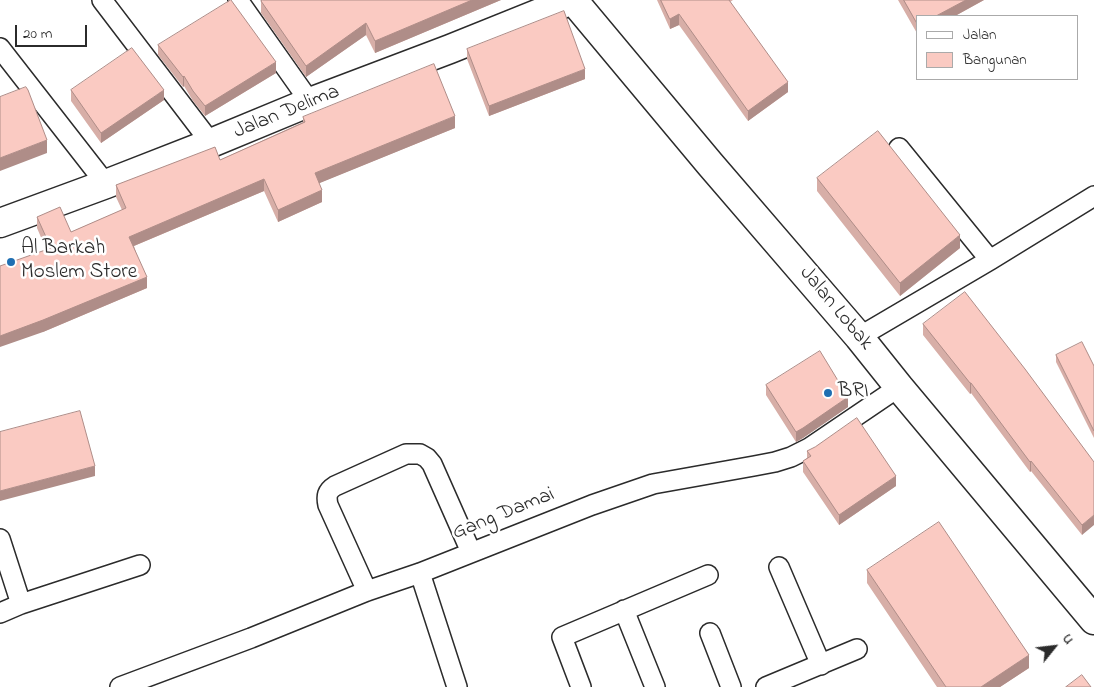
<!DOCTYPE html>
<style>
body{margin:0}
#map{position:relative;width:1094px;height:687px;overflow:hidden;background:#fff;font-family:"Indie Flower",sans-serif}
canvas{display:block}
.legend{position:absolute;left:916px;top:15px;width:162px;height:65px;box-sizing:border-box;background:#fff;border:1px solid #aaa;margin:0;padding:6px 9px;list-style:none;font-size:15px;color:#2b2b2b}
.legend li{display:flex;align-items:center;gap:10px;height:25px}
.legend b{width:25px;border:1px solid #aaa}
.north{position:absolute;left:1029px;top:622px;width:50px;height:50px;-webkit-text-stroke:4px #fff;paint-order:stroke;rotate:61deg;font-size:14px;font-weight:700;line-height:20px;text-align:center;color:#2b2b2b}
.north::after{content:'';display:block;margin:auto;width:18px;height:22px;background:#2b2b2b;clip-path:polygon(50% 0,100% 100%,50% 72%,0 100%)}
.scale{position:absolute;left:15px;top:25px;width:72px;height:22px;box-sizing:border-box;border:2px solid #2b2b2b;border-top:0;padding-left:6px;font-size:15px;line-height:18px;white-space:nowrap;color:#2b2b2b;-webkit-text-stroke:4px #fff;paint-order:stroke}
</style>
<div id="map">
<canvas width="1094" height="687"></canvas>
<ul class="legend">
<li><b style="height:6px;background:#fff"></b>Jalan</li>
<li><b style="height:14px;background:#facac2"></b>Bangunan</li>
</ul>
<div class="north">U</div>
<div class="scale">20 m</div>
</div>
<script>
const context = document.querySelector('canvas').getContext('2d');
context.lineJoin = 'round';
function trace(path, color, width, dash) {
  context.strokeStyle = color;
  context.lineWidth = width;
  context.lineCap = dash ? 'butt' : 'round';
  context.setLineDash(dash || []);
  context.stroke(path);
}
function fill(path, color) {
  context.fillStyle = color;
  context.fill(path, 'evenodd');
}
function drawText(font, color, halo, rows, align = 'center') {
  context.font = font + ' "Indie Flower",sans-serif';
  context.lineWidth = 5;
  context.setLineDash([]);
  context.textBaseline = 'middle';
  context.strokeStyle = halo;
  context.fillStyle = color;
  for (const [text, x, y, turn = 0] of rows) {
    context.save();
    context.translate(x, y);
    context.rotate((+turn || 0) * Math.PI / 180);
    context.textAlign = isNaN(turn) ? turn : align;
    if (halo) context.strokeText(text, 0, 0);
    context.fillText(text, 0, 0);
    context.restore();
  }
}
const street = new Path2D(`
 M 102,0 L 211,143
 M 238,0 L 310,102
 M 0,48 L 106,184
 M 899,148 L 990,260
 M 859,337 L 990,260 L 1094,196
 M 0,539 L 21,604
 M 779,567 L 821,665
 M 420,573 L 457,687
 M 367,591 L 328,505 C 326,496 327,491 335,486 L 406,454 L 420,454 L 427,458 L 432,464 L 471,552
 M 624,610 L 655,687
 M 0,613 L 21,604 L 140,565
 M 710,633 L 731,687
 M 120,687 L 251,638 L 367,591 L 420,573 L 592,505 L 653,484 L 754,466 L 775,462 L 791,457 L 809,448 L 899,387
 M 581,687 L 562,637 L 708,575
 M 766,687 L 857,649`);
const secondary = new Path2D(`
 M 573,0 L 710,164 L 859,337 L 899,387 L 1094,620
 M 0,223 L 106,184 L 211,143 L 310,102 L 450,49 L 572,0`);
trace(street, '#2b2b2b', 22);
trace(secondary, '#2b2b2b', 31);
trace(street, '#fff', 19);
trace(secondary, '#fff', 28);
fill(new Path2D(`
 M 501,0 L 375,53 L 366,35 L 306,77 L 261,13 L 261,1 Z
 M 657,0 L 733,0 L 730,2 L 788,92 L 748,121 L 679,25 L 670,29 Z
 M 898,0 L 984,0 L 955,16 L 918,16 L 918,35 Z
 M 158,45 L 276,73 L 205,116 L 193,101 L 184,86 L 183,87 L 158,55 Z
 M 467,49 L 585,79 L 489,116 L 467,59 Z
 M 71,90 L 164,100 L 101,143 L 71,101 Z
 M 303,117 L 455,128 L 319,183 L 322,202 L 278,222 L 264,191 L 134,246 L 147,288 L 43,332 L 46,249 L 37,228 L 37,217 L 71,232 L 122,210 L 116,197 L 116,185 L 220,160 L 303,122 Z
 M 817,178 L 960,248 L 900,296 L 817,191 Z
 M 923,324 L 1094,462 L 1082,535 L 1031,471 L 1030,472 L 971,393 L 970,394 L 923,335 Z
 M 1056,355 L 1094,366 L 1094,438 L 1056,362 Z
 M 766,385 L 848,407 L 803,438 L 796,442 L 766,395 Z
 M 807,451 L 896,486 L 839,525 L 803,472 L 803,461 L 807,458 Z
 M 867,570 L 1029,668 L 1000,687 L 937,687 L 867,583 Z`), '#d7aea7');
fill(new Path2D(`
 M 472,0 L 501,0 L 375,53 L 375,41 Z
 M 966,0 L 984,0 L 955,16 L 936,16 Z
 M 679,14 L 679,25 L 670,29 L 670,19 Z
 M 366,23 L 366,35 L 306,77 L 306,66 Z
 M 276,62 L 276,73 L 205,116 L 205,106 Z
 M 585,69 L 585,79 L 489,116 L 489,106 Z
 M 184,76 L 184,86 L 183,87 L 183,77 Z
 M 788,82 L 788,92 L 748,121 L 748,111 Z
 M 164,90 L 164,100 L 101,143 L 101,133 Z
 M 455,116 L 455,128 L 315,185 L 315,173 Z
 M 47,140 L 47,153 L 0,171 L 0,158 Z
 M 264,179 L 264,191 L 129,248 L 129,237 Z
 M 322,190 L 322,202 L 278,222 L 278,210 Z
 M 960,235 L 960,248 L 900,296 L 900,283 Z
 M 147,277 L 147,288 L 43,332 L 0,347 L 0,336 Z
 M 970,383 L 971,383 L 971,393 L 970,394 Z
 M 848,397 L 848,407 L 803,438 L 796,442 L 796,432 Z
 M 1031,461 L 1031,471 L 1030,472 L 1030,462 Z
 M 95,466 L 95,476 L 0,501 L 0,491 Z
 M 896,476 L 896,486 L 839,525 L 839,515 Z
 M 1094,515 L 1094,525 L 1082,535 L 1082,525 Z
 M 1029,655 L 1029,668 L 1000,687 L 981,687 Z`), '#af8d88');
const building = new Path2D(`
 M 231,0 L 276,62 L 205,106 L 193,91 L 184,76 L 183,77 L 158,45 Z
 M 263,0 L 472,0 L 375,41 L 366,23 L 306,66 L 261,1 Z
 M 661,0 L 729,0 L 788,82 L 748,111 L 679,14 L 670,19 Z
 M 904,0 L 966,0 L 936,16 L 918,16 L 918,25 Z
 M 564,11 L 585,69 L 489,106 L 467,49 Z
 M 132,48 L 164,90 L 101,133 L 71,90 Z
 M 434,64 L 455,116 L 315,173 L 322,190 L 278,210 L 264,179 L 129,237 L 147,277 L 43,320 L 0,336 L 0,266 L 51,248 L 37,217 L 60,207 L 71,232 L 126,208 L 116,185 L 215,147 L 220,160 L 305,122 L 303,117 Z
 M 26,87 L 28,90 L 47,140 L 0,158 L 0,97 Z
 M 878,131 L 960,235 L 900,283 L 817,178 Z
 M 965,292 L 1025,369 L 1094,462 L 1094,515 L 1082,525 L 1031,461 L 1030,462 L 971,383 L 970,383 L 923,324 Z
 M 1082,342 L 1094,366 L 1094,431 L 1056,355 Z
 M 820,351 L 848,397 L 803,428 L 796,432 L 766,385 Z
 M 80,411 L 95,466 L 0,491 L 0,432 Z
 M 857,418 L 896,476 L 839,515 L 803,461 L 811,456 L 807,451 L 815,447 Z
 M 939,522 L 1029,655 L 981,687 L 946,687 L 867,570 Z
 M 1082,675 L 1091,687 L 1066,687 Z`);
fill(building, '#facac2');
trace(building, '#af8d88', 1);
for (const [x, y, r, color] of [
 [11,262,5,"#1f6fb2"],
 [828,393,5,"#1f6fb2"]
]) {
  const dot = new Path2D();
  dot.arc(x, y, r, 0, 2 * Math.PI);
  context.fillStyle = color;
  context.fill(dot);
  trace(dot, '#fff', 2);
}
drawText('21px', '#2b2b2b', '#fff', [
 ["Jalan Delima",287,113,-22],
 ["Jalan Lobak",835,309,50],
 ["Gang Damai",504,515,-22]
]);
drawText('21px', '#2b2b2b', '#fff', [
 ["Al Barkah",21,250],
 ["Moslem Store",21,274],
 ["BRI",838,393]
], 'left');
</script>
